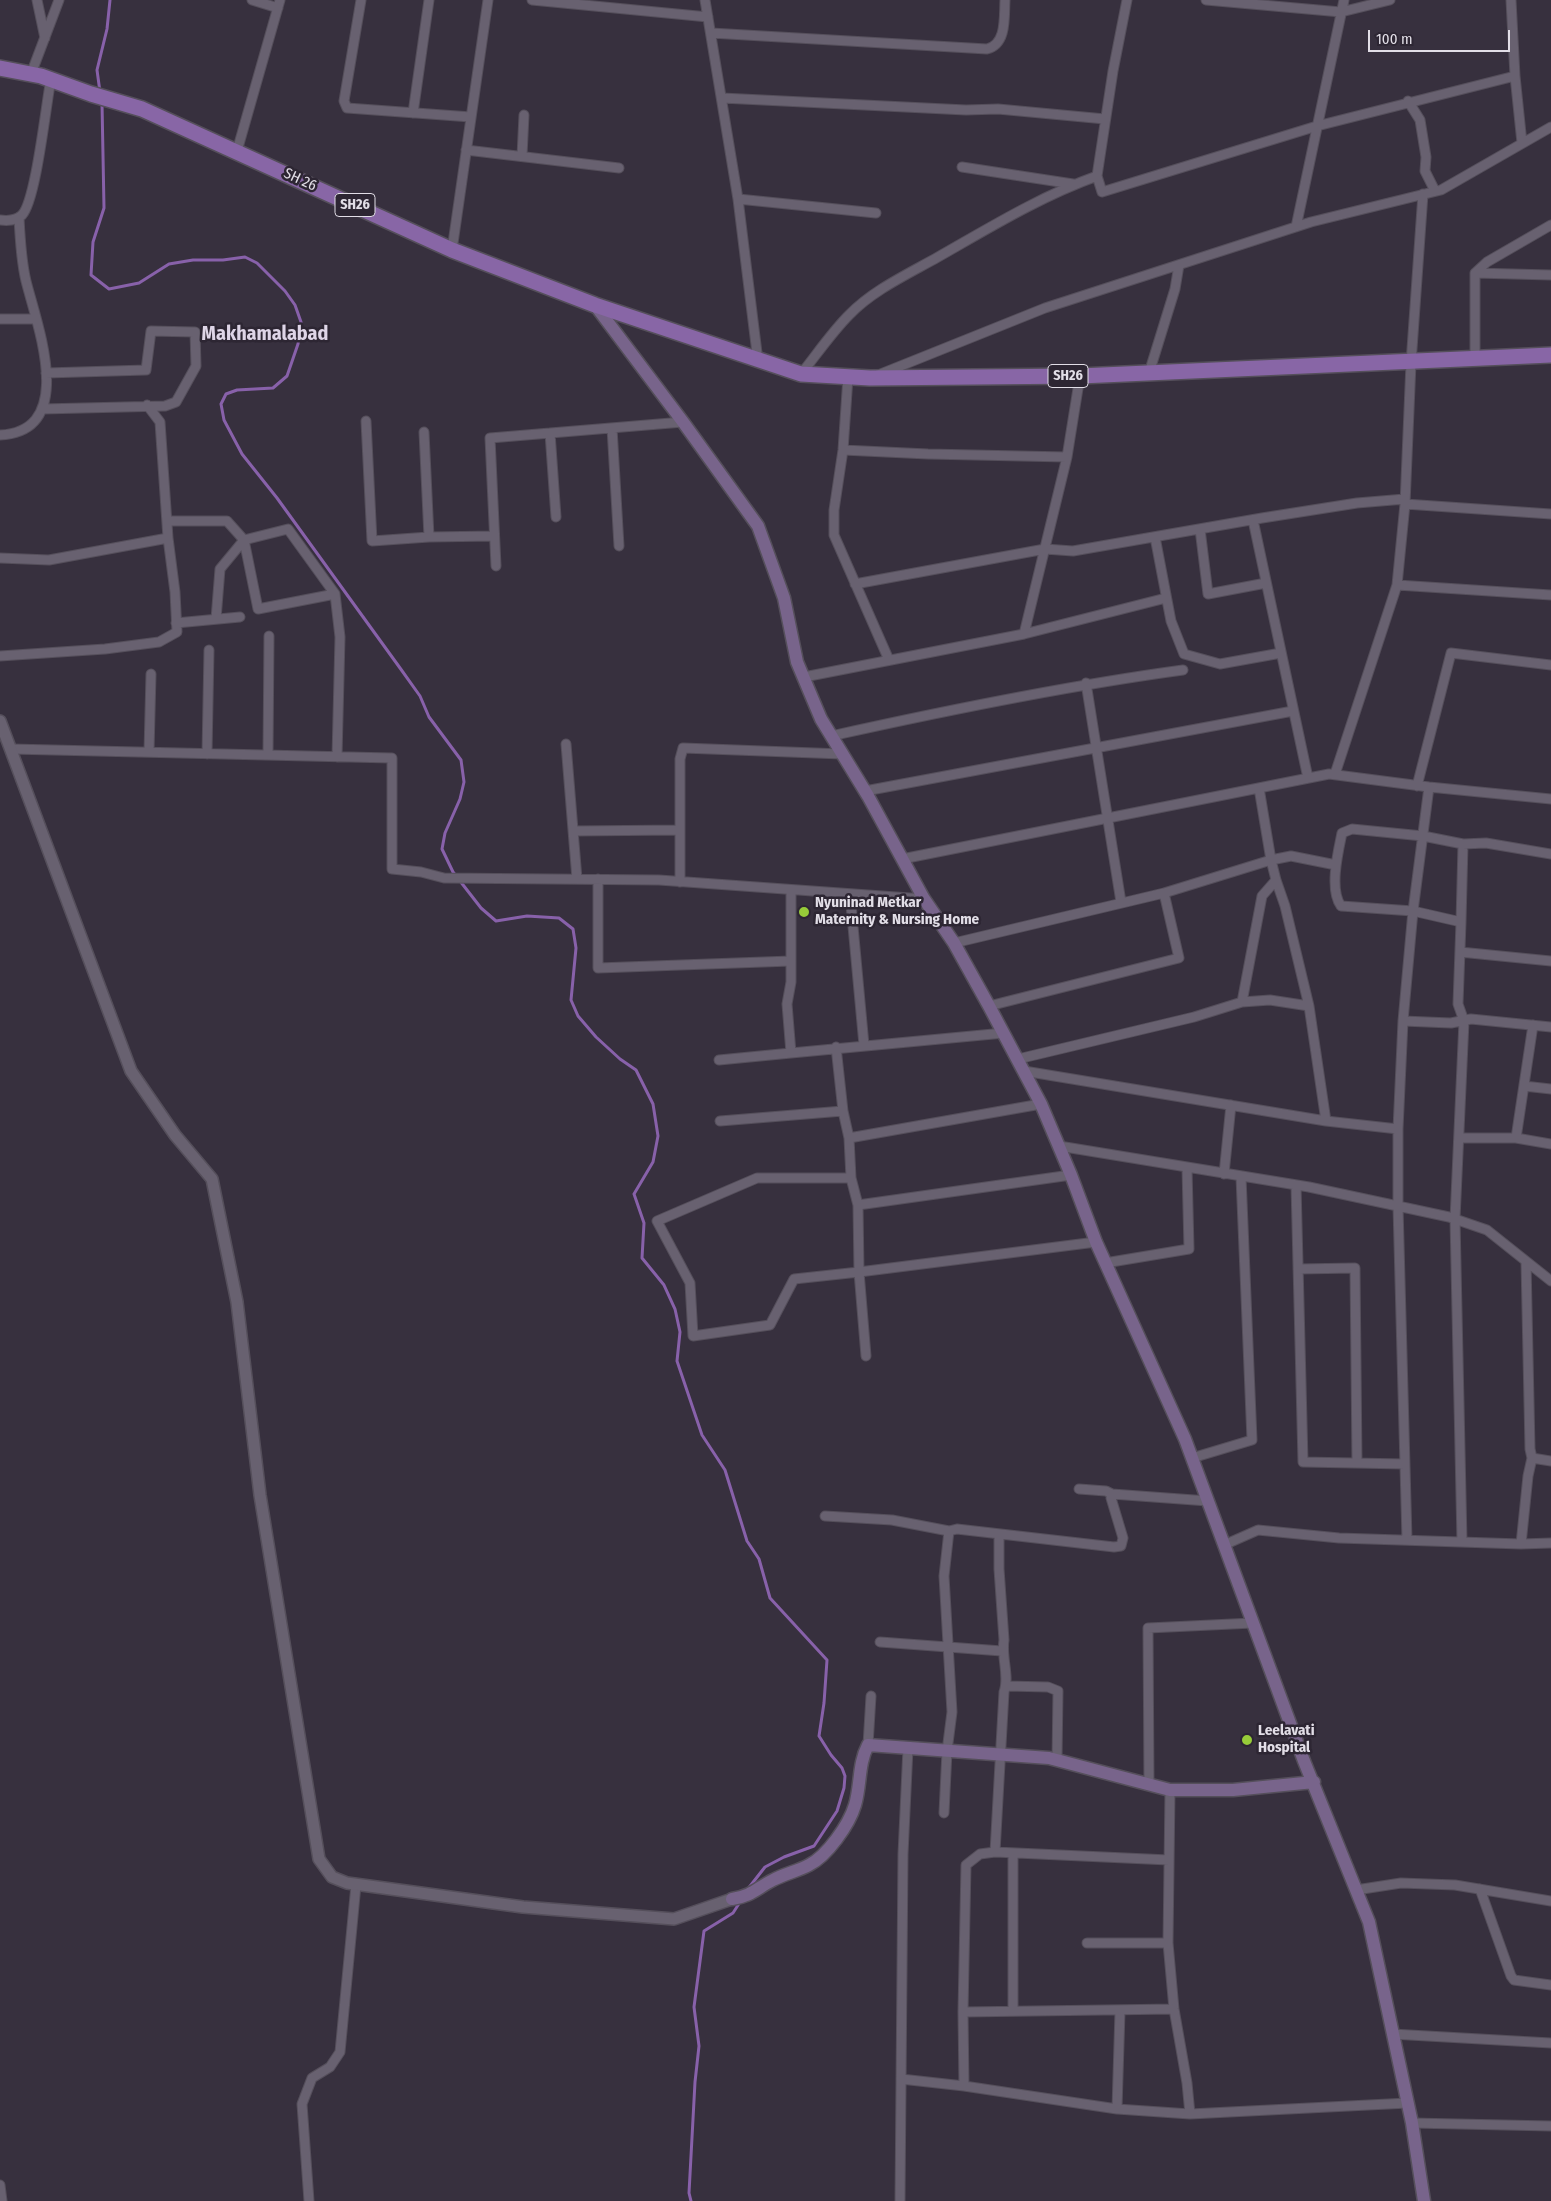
<!DOCTYPE html>
<style>
body{margin:0}
#map{position:relative;width:1551px;height:2201px;overflow:hidden;background:#37303e;font-family:"Fira Sans Condensed",sans-serif}
canvas{display:block}
.scale{position:absolute;left:1368px;top:30px;width:142px;height:22px;box-sizing:border-box;border:2px solid #e2dee7;border-top:0;padding-left:6px;font-size:15px;line-height:18px;white-space:nowrap;color:#e2dee7;-webkit-text-stroke:4px #2d2633;paint-order:stroke}
</style>
<div id="map">
<canvas width="1551" height="2201"></canvas>
<div class="scale">100 m</div>
</div>
<script>
const context = document.querySelector('canvas').getContext('2d');
context.lineJoin = 'round';
function trace(path, color, width, dash) {
  context.strokeStyle = color;
  context.lineWidth = width;
  context.lineCap = dash ? 'butt' : 'round';
  context.setLineDash(dash || []);
  context.stroke(path);
}
function drawText(font, color, halo, rows, align = 'center') {
  context.font = font + ' "Fira Sans Condensed",sans-serif';
  context.lineWidth = 5;
  context.setLineDash([]);
  context.textBaseline = 'middle';
  context.strokeStyle = halo;
  context.fillStyle = color;
  for (const [text, x, y, turn = 0] of rows) {
    context.save();
    context.translate(x, y);
    context.rotate((+turn || 0) * Math.PI / 180);
    context.textAlign = isNaN(turn) ? turn : align;
    if (halo) context.strokeText(text, 0, 0);
    context.fillText(text, 0, 0);
    context.restore();
  }
}
trace(new Path2D(`
 M 100,92 L 97,70 L 107,29 L 110,0
 M 102,103 L 104,208 L 93,242 L 91,275 L 109,289 L 139,283 L 169,264 L 193,260 L 223,260 L 245,257 L 257,263 L 285,291 L 295,305 L 301,322 L 298,344 L 287,376 L 273,388 L 237,390 L 226,394 L 221,404 L 224,420 L 242,454 L 277,498 L 400,668 L 420,696 L 429,717 L 461,760 L 464,782 L 460,799 L 445,833 L 442,849 L 453,872 L 481,908 L 496,921 L 527,916 L 559,918 L 573,929 L 576,948 L 571,1000 L 578,1016 L 596,1037 L 620,1059 L 636,1070 L 653,1104 L 658,1136 L 653,1162 L 634,1194 L 644,1223 L 642,1258 L 664,1285 L 675,1309 L 680,1332 L 677,1361 L 702,1435 L 725,1470 L 747,1541 L 759,1559 L 770,1598 L 827,1660 L 824,1703 L 819,1736 L 831,1755 L 842,1768 L 845,1776 L 844,1788 L 837,1811 L 814,1846 L 784,1857 L 765,1867 L 747,1890
 M 691,2201 L 689,2193 L 695,2082 L 699,2046 L 694,2007 L 704,1931 L 733,1913 L 740,1902`), '#8861aa', 3);
const minor = new Path2D(`
 M 37,0 L 45,38
 M 252,0 L 278,8
 M 361,0 L 344,101 L 347,108 L 471,117
 M 532,0 L 708,17
 M 705,0 L 738,199 L 758,361
 M 1206,0 L 1341,12 L 1390,0
 M 1511,0 L 1515,76
 M 711,33 L 987,49 C 1007,44 1004,17 1005,0
 M 31,74 L 59,0
 M 722,98 L 966,110 L 998,109 L 1105,119
 M 1408,101 L 1420,120 L 1426,157 L 1425,171 L 1435,191
 M 413,113 L 429,0
 M 466,150 L 619,168
 M 237,151 L 280,0
 M 522,156 L 524,115
 M 962,167 L 1073,184
 M 1097,176 L 1102,192 L 1317,126 L 1515,76 L 1522,143
 M 738,199 L 876,213
 M 0,220 C 8,221 16,221 22,215 C 36,201 46,104 51,79
 M 1296,227 L 1344,0
 M 452,250 L 488,0
 M 1475,273 L 1551,275
 M 0,319 L 36,319
 M 1475,358 L 1475,273 L 1487,262 L 1551,225
 M 1149,373 L 1175,289 L 1179,265
 M 801,374 C 817,354 832,332 849,315 C 873,290 908,274 938,257 C 989,228 1041,196 1097,176 L 1113,71 L 1127,0
 M 878,375 L 1045,308 L 1311,222 L 1441,190 L 1551,127
 M 848,377 L 843,450 L 834,510 L 834,535 L 889,660
 M 42,409 L 165,406 L 176,402 L 196,366 L 195,332 L 151,331 L 146,370 L 46,373
 M 366,421 L 372,541 L 429,537
 M 612,428 L 619,546
 M 424,432 L 429,537 L 494,536
 M 550,433 L 556,517
 M 0,435 C 78,431 37,325 26,281 C 21,260 20,238 19,217
 M 843,450 L 928,454 L 1067,457
 M 1405,504 L 1551,514
 M 1253,520 L 1308,778
 M 167,521 L 227,521 L 244,540 L 258,609 L 335,594
 M 1200,529 L 1208,594 L 1266,583
 M 1155,537 L 1171,621 L 1184,654 L 1220,664 L 1281,653
 M 0,558 L 49,560 L 168,538 L 160,422 L 147,405
 M 496,566 L 490,438 L 683,422
 M 855,584 L 1045,549 L 1073,551 L 1262,518 L 1357,503 L 1405,499
 M 1397,585 L 1551,595
 M 216,619 L 220,569 L 244,540 L 288,529 L 335,594 L 340,637 L 337,757
 M 176,623 L 240,617
 M 1024,634 L 1166,598
 M 0,656 L 105,649 L 159,642 L 177,632 L 175,592 L 168,538
 M 804,677 L 1024,634 L 1067,457 L 1080,376
 M 1086,683 L 1121,902
 M 831,736 C 948,710 1065,686 1183,670
 M 566,744 L 577,879
 M 11,749 L 392,758 L 392,869 L 421,872 L 444,878 L 659,880 L 924,899
 M 149,752 L 151,674
 M 207,754 L 209,650
 M 268,755 L 269,636
 M 1335,774 L 1397,585 L 1405,504 L 1411,363 L 1423,194
 M 1417,786 L 1451,653 L 1551,665
 M 1259,788 L 1271,860 L 1291,856 L 1336,865
 M 865,791 L 1293,711
 M 573,831 L 679,830
 M 1463,844 L 1486,843 L 1551,854
 M 902,859 L 1329,774 L 1429,787 L 1551,799
 M 598,879 L 598,968 L 791,961
 M 680,882 L 680,759 L 683,748 L 842,754
 M 791,890 L 791,982 L 787,1004 L 791,1053 L 1004,1033
 M 850,894 L 864,1045
 M 1461,922 L 1463,844 L 1423,836 L 1352,829 L 1342,833 C 1338,852 1329,890 1341,906 L 1413,911 L 1461,922 L 1458,1004 L 1464,1021 L 1455,1219 L 1462,1542
 M 954,943 L 1164,893 L 1271,860 L 1276,880 L 1285,906 L 1309,1006 L 1326,1121
 M 1460,952 L 1551,961
 M 1242,1002 L 1262,896 L 1276,880
 M 989,1006 L 1179,958 L 1164,893
 M 1403,1021 L 1451,1023 L 1471,1019 L 1551,1027
 M 836,1047 L 843,1111 L 849,1138 L 851,1178 L 858,1205 L 1071,1175
 M 1018,1059 L 1194,1017 L 1242,1002 L 1270,1000 L 1309,1006
 M 719,1060 L 791,1053
 M 1024,1071 L 1326,1121 L 1398,1129
 M 1524,1086 L 1551,1089
 M 720,1121 L 843,1111
 M 849,1138 L 1041,1104
 M 1459,1138 L 1516,1138 L 1551,1144
 M 1516,1138 L 1533,1025
 M 1059,1146 L 1309,1187 L 1449,1217 L 1487,1230 L 1551,1281
 M 1224,1174 L 1231,1105
 M 851,1178 L 757,1178 L 657,1221 L 690,1283 L 693,1336 L 770,1325 L 794,1279 L 859,1272 L 866,1356
 M 1296,1185 L 1303,1462 L 1405,1464
 M 858,1205 L 859,1272 L 1096,1242
 M 1105,1263 L 1189,1249 L 1187,1168
 M 1298,1269 L 1355,1268 L 1357,1463
 M 1192,1458 L 1252,1440 L 1241,1177
 M 1532,1458 L 1551,1461
 M 1079,1489 L 1106,1491 L 1112,1494 L 1208,1501
 M 825,1516 L 892,1520 L 949,1531 L 957,1529 L 1114,1547 L 1121,1546 L 1123,1538 L 1111,1498 L 1112,1494
 M 1407,1540 L 1398,1206 L 1398,1129 L 1403,1021 L 1413,911 L 1429,787
 M 1521,1544 L 1528,1476 L 1532,1458 L 1530,1449 L 1526,1262
 M 1224,1545 L 1258,1530 L 1339,1538 L 1521,1544 L 1551,1543
 M 880,1642 L 1002,1651
 M 1007,1686 L 1048,1687 L 1058,1691 L 1057,1760
 M 868,1745 L 871,1696
 M 1149,1784 L 1148,1628 L 1253,1623
 M 1170,1790 L 1168,1943 L 1174,2009 L 1187,2083 L 1190,2114
 M 944,1813 L 947,1751 L 952,1712 L 944,1576 L 949,1531
 M 995,1852 L 1004,1692 C 1010,1677 1001,1657 1004,1640 L 999,1569 L 999,1534
 M 1013,1854 L 1013,2010
 M 1169,1860 L 995,1852 L 980,1854 L 966,1865 L 963,2012 L 1174,2009
 M 1480,1889 L 1511,1976 L 1514,1980 L 1551,1985
 M 1356,1890 L 1401,1883 L 1455,1885 L 1551,1901
 M 1087,1943 L 1168,1943
 M 963,2012 L 964,2086
 M 1392,2034 L 1551,2043
 M 901,2079 L 964,2086 L 1117,2109 L 1190,2114 L 1408,2103
 M 1117,2109 L 1120,2011
 M 1412,2123 L 1551,2126
 M 0,2185 L 2,2201
 M 309,2201 L 302,2104 L 312,2078 L 330,2067 L 340,2052 L 356,1885
 M 900,2201 L 903,1854 L 908,1748`);
const tertiary = new Path2D(`
 M 0,721 L 131,1071 L 175,1135 L 212,1179 L 237,1302 L 260,1495 L 319,1859 L 332,1877 L 347,1883 L 523,1907 L 674,1919 L 732,1899`);
const secondary = new Path2D(`
 M 595,305 L 683,422 L 758,526 L 784,598 L 797,662 L 821,719 L 868,796 L 924,899 L 954,943 L 989,1006 L 1041,1104 L 1071,1175 L 1096,1242 L 1185,1439 L 1304,1761 L 1369,1922 L 1412,2123 L 1424,2201
 M 732,1899 C 752,1896 757,1888 773,1880 C 784,1874 798,1871 809,1865 C 827,1856 849,1825 855,1805 C 861,1785 858,1764 868,1745 L 1049,1758 L 1170,1790 L 1233,1790 L 1314,1782`);
const primary = new Path2D(`
 M 0,68 L 41,76 L 91,94 L 142,109 L 452,250 L 595,305 L 801,374 L 870,378 L 1080,376 L 1551,355`);
trace(minor, '#554f5b', 11);
trace(tertiary, '#554f5b', 14);
trace(secondary, '#554f5b', 15);
trace(primary, '#554f5b', 18);
trace(minor, '#686170', 9);
trace(tertiary, '#686170', 11);
trace(secondary, '#78648b', 12);
trace(primary, '#8866a6', 15);
for (const [x, y, r, color] of [
 [804,912,6,"#97cc39"],
 [1247,1740,6,"#97cc39"]
]) {
  const dot = new Path2D();
  dot.arc(x, y, r, 0, 2 * Math.PI);
  context.fillStyle = color;
  context.fill(dot);
  trace(dot, '#2d2633', 2);
}
for (const [x, y, w] of [
 [355,205,40],
 [1068,376,40]
]) {
  const box = new Path2D();
  box.roundRect(x - w / 2, y - 11.5, w, 23, 4);
  context.fillStyle = '#2d2633';
  context.fill(box);
  trace(box, '#e2dee7', 1);
}
drawText('bold 14px', '#e2dee7', null, [
 ["SH26",355,205],
 ["SH26",1068,376]
]);
drawText('15px', '#e2dee7', '#2d2633', [
 ["SH 26",300,180,25]
]);
drawText('bold 15px', '#e2dee7', '#2d2633', [
 ["Nyuninad Metkar",815,903],
 ["Maternity & Nursing Home",815,920],
 ["Leelavati",1258,1731],
 ["Hospital",1258,1748]
], 'left');
drawText('bold 20px', '#ded5e7', '#2d2633', [
 ["Makhamalabad",265,334]
]);
</script>
